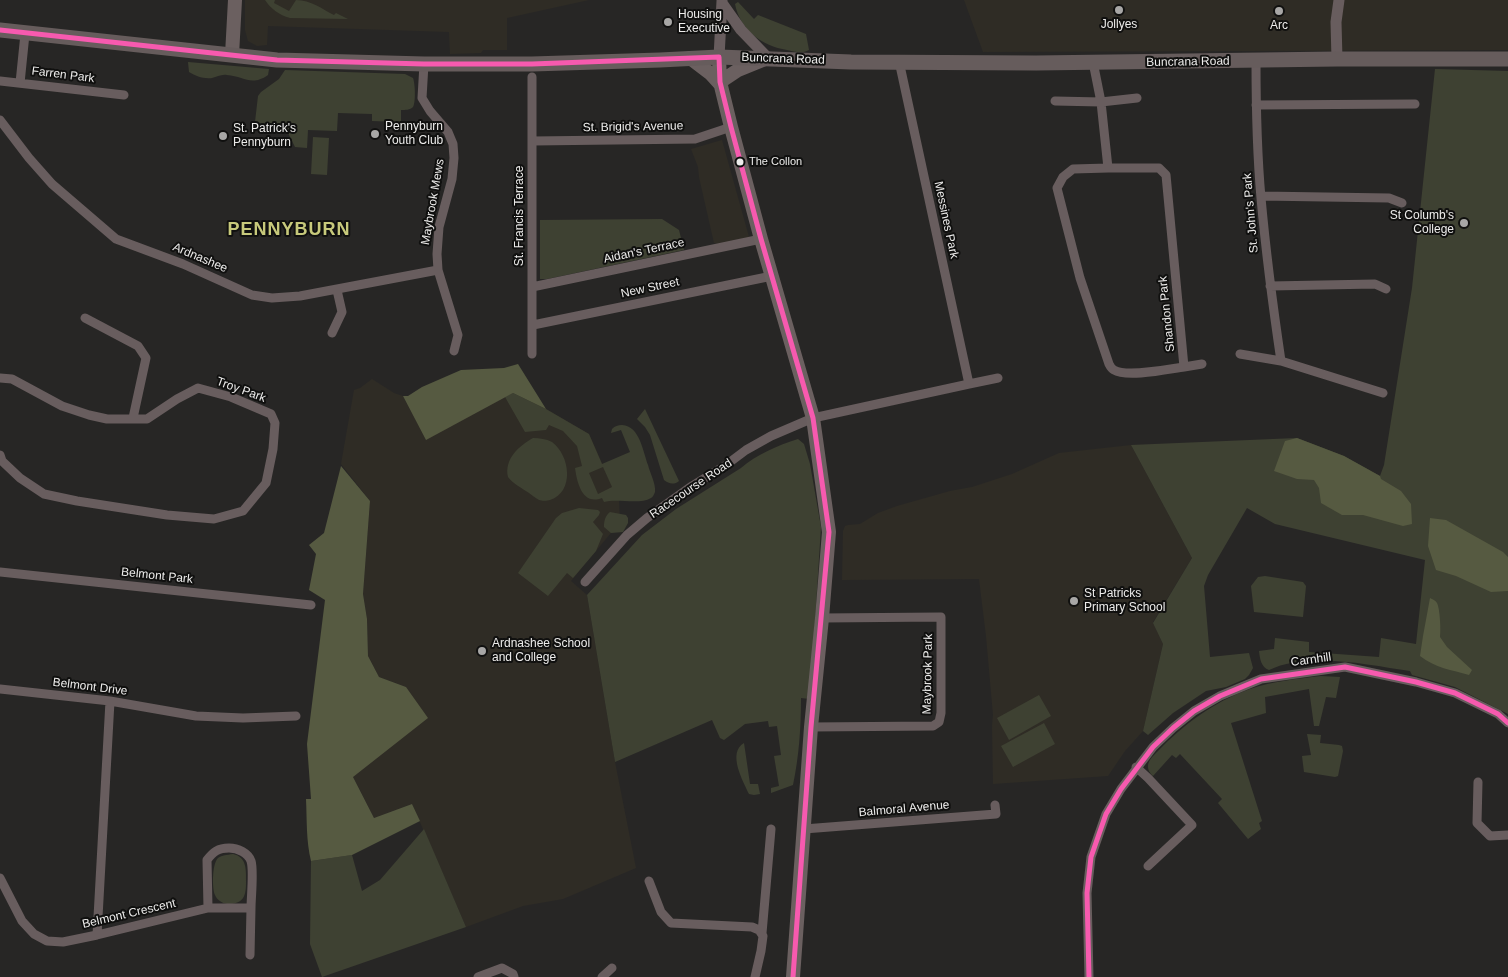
<!DOCTYPE html>
<style>
body{margin:0}
canvas{display:block;background:#272625}
</style>
<canvas width="1508" height="977"></canvas>
<script>
const context = document.querySelector('canvas').getContext('2d');
context.lineJoin = 'round';
function fill(path, color) {
  context.fillStyle = color;
  context.fill(path, 'evenodd');
}
function trace(path, color, width, dash) {
  context.strokeStyle = color;
  context.lineWidth = width;
  context.lineCap = dash ? 'butt' : 'round';
  context.setLineDash(dash || []);
  context.stroke(path);
}
function drawText(font, color, halo, rows, align = 'center') {
  context.font = font + ' Arial,sans-serif';
  context.lineWidth = 4;
  context.setLineDash([]);
  context.textBaseline = 'middle';
  context.strokeStyle = halo;
  context.fillStyle = color;
  for (const [text, x, y, turn = 0] of rows) {
    context.save();
    context.translate(x, y);
    context.rotate((+turn || 0) * Math.PI / 180);
    context.textAlign = isNaN(turn) ? turn : align;
    if (halo) context.strokeText(text, 0, 0);
    context.fillText(text, 0, 0);
    context.restore();
  }
}
fill(new Path2D(`
 M 245,0 L 589,0 L 507,18 L 507,50 L 483,50 L 481,53 L 450,54 L 449,32 L 268,26 L 267,45 L 257,46 L 248,41 L 245,30 Z
 M 964,0 L 1508,0 L 1508,50 L 983,52 Z
 M 722,140 L 749,237 L 722,244 L 714,243 L 699,177 L 698,167 L 691,149 Z
 M 372,379 L 394,393 L 403,396 L 426,439 L 513,393 L 546,409 L 589,434 L 619,501 L 620,522 L 571,581 L 587,595 L 615,762 L 636,868 L 563,899 L 523,906 L 466,927 L 412,804 L 374,818 L 353,777 L 406,687 L 379,677 L 368,656 L 367,619 L 363,594 L 370,501 L 341,464 L 354,390 L 360,388 Z
 M 1131,445 L 1192,558 L 1153,622 L 1163,644 L 1143,731 L 1125,751 L 1108,776 L 993,784 L 992,726 L 993,715 L 986,636 L 979,579 L 842,580 L 843,531 L 845,526 L 848,525 L 860,524 L 878,513 L 897,506 L 950,491 L 972,487 L 1012,474 L 1059,453 Z`), '#2f2c25');
fill(new Path2D(`
 M 265,0 L 275,0 L 274,3 L 289,11 L 296,0 C 311,0 322,9 334,15 L 336,13 L 348,19 L 290,18 C 279,15 271,9 265,0 Z
 M 738,2 L 754,19 L 758,15 L 806,34 L 809,50 C 802,54 795,52 787,50 C 762,46 740,30 735,4 Z
 M 188,62 L 269,69 L 268,75 C 251,87 244,76 227,75 C 221,74 217,77 212,78 C 203,79 196,76 189,72 Z
 M 1435,69 L 1508,71 L 1508,714 L 1455,687 L 1412,675 L 1410,671 C 1370,665 1307,651 1269,670 C 1261,667 1260,659 1259,651 L 1274,649 L 1275,638 L 1309,642 L 1309,652 L 1379,657 L 1381,638 L 1416,644 L 1425,560 L 1275,524 L 1247,508 L 1208,575 L 1204,586 L 1210,657 L 1249,653 L 1253,668 L 1249,675 L 1245,679 L 1226,687 L 1206,691 L 1173,713 L 1148,735 L 1143,731 L 1163,644 L 1153,623 L 1192,558 L 1131,445 L 1297,438 L 1344,456 L 1380,476 L 1384,465 L 1412,288 Z
 M 285,70 L 405,74 L 413,78 C 415,83 416,102 413,107 C 410,110 405,110 401,110 L 401,122 L 372,121 L 372,114 L 338,113 L 337,131 L 308,130 L 307,148 L 295,147 L 287,131 C 277,127 261,131 255,122 L 258,96 L 261,92 L 279,79 Z
 M 313,137 L 329,138 L 327,175 L 311,174 Z
 M 662,219 L 679,230 L 684,250 L 547,279 L 540,279 L 540,220 Z
 M 513,393 L 546,409 L 589,434 L 602,464 L 630,452 L 621,430 L 611,433 L 612,429 C 615,426 618,425 622,425 C 640,426 643,452 648,465 C 650,473 656,484 655,492 C 654,494 653,497 651,498 C 639,505 617,498 604,502 L 602,498 C 582,506 577,482 575,468 L 582,466 L 577,446 L 563,431 L 549,425 L 546,430 L 525,432 L 505,397 ZM 603,467 L 612,487 L 598,494 L 589,473 Z
 M 645,409 L 679,481 C 674,485 669,484 664,480 L 650,435 L 645,427 L 637,419 Z
 M 533,438 C 540,438 546,439 552,442 C 570,455 575,492 550,500 C 547,501 542,501 539,500 C 535,498 532,495 529,493 C 522,488 513,484 508,477 C 504,459 519,446 533,438 Z
 M 798,439 L 804,444 L 810,464 L 821,527 L 810,699 L 801,698 C 801,728 799,756 793,785 L 771,793 L 771,788 L 779,786 L 774,756 L 781,755 L 777,726 L 769,727 L 768,721 L 745,724 L 724,740 L 720,738 L 712,720 L 615,762 L 587,595 L 642,535 L 676,509 L 741,468 C 756,455 778,445 798,439 Z
 M 579,508 L 598,510 L 600,512 L 599,515 L 593,522 L 603,534 L 596,551 L 573,578 L 567,573 L 548,596 L 518,573 L 556,518 L 562,513 Z
 M 610,512 L 626,515 L 628,518 L 628,523 L 623,532 L 611,533 L 604,527 C 604,521 605,516 610,512 Z
 M 1265,576 L 1303,582 L 1306,586 L 1303,617 L 1254,612 L 1251,586 L 1258,577 Z
 M 1321,676 L 1340,677 L 1336,698 L 1326,697 L 1319,726 L 1314,726 L 1309,689 L 1265,697 L 1266,713 L 1231,723 L 1262,821 L 1259,823 L 1261,829 L 1248,839 L 1218,803 L 1222,799 L 1180,754 L 1176,758 L 1172,755 L 1153,776 C 1150,773 1148,771 1148,766 C 1148,760 1154,755 1158,751 C 1183,725 1215,701 1250,689 C 1273,681 1297,679 1321,676 Z
 M 1039,695 L 1051,716 L 1009,740 L 997,718 Z
 M 1044,723 L 1055,744 L 1013,767 L 1001,746 Z
 M 1307,734 L 1321,735 L 1320,743 L 1339,745 L 1342,746 L 1343,751 L 1338,776 L 1335,777 L 1304,772 L 1302,756 L 1311,755 Z
 M 744,743 L 750,784 L 758,784 L 760,794 L 754,795 L 749,794 C 743,781 727,753 744,743 Z
 M 424,829 L 466,927 L 322,977 L 310,944 L 311,861 L 352,855 L 362,891 L 380,880 Z
 M 233,854 C 247,857 246,870 246,882 C 246,896 244,904 227,904 C 222,903 217,900 215,895 C 212,888 212,864 218,858 C 222,855 227,855 233,854 Z`), '#3e4132');
fill(new Path2D(`
 M 518,364 L 546,409 L 513,393 L 426,440 L 403,396 L 408,396 L 422,387 L 461,370 L 504,368 Z
 M 1297,438 L 1344,456 L 1380,476 L 1381,479 L 1401,491 L 1411,504 L 1412,524 L 1403,526 L 1363,515 L 1342,515 L 1321,503 L 1319,488 L 1314,480 L 1297,479 L 1274,471 L 1285,441 Z
 M 341,466 L 370,501 L 363,594 L 367,619 L 368,656 L 379,677 L 406,687 L 428,718 L 353,777 L 374,818 L 412,804 L 420,821 L 352,855 L 311,861 C 306,841 307,820 306,799 L 311,799 L 307,744 L 325,600 L 309,590 L 316,554 L 309,545 L 324,533 Z
 M 1430,518 L 1446,520 L 1503,552 L 1508,557 L 1508,591 L 1491,592 L 1456,576 L 1436,570 L 1428,546 Z
 M 1430,598 C 1434,600 1435,600 1437,603 C 1440,609 1441,630 1440,637 L 1447,647 L 1472,670 L 1469,675 C 1452,670 1435,668 1420,656 L 1423,636 Z`), '#565a41');
trace(new Path2D(`
 M 1256,61 C 1256,106 1257,153 1261,198 C 1266,253 1273,307 1281,361
 M 1093,62 L 1101,102 L 1108,168 L 1073,169 L 1063,177 L 1057,188 L 1080,278 L 1109,364 C 1110,366 1112,369 1114,370 C 1127,378 1169,369 1184,367 L 1166,175 L 1159,168 L 1108,168
 M 424,64 L 422,98 L 430,111 L 448,132 L 453,144 L 454,158 L 452,179 L 439,227 L 437,254 L 438,270 L 458,335 L 454,351
 M 532,77 L 532,354
 M 0,81 L 124,95
 M 20,83 L 25,34
 M 1055,101 L 1101,102 L 1137,98
 M 1256,105 L 1415,104
 M 0,120 L 29,158 L 52,184 L 116,239 L 183,264 L 252,295 L 272,298 L 300,296 L 438,270
 M 533,141 L 695,139 L 731,127
 M 1261,196 L 1389,198 L 1402,203
 M 1270,286 L 1375,284 L 1386,289
 M 532,287 L 761,239
 M 85,318 L 138,346 L 146,358 L 133,418
 M 533,325 L 772,276
 M 332,333 L 342,312 L 337,290
 M 1240,354 L 1281,361 L 1383,393
 M 1184,367 L 1202,364
 M 0,378 L 12,379 L 62,406 L 89,415 L 107,419 L 147,419 L 177,399 L 198,388 L 231,397 L 271,414 L 275,423 L 273,449 L 266,483 L 243,511 L 214,519 L 167,515 L 77,501 L 44,494 L 20,478 L 2,461 L 0,455
 M 969,384 L 998,378
 M 0,572 L 311,605
 M 585,582 L 627,535 L 647,518 L 692,486 L 726,465 L 746,450 L 771,436 L 813,418 L 969,384 L 899,61
 M 0,689 L 110,701 L 196,716 L 243,718 L 296,716
 M 811,727 L 933,726 L 939,722 L 941,713 L 941,617 L 822,618
 M 1136,767 L 1148,778 L 1192,825 L 1148,866
 M 1478,782 L 1477,823 L 1490,836 L 1508,835
 M 804,829 L 996,814 L 995,805
 M 0,878 L 22,921 L 34,934 L 47,941 L 63,942 L 97,935 L 208,908 L 251,908 L 250,955
 M 649,881 L 661,912 L 671,923 L 752,927 L 759,930 L 763,936 L 761,951 L 755,977
 M 208,908 L 207,860 C 213,852 218,848 229,848 C 238,848 248,853 251,861 C 254,870 251,898 251,908
 M 762,933 L 771,829
 M 97,935 L 110,701
 M 478,977 L 502,968 L 513,974 L 514,977
 M 602,977 L 612,968
 M 1089,977 L 1087,893 L 1091,857 L 1106,814 L 1121,789 L 1153,747 L 1173,728 L 1194,711 L 1220,696 L 1261,679 L 1345,667 L 1416,682 L 1455,693 L 1498,714 L 1508,723`), '#685d5e', 9);
trace(new Path2D(`
 M 722,3 L 741,30 L 769,59
 M 719,57 L 722,1
 M 1337,59 L 1336,22 L 1339,0`), '#685d5e', 11);
trace(new Path2D(`
 M 232,55 L 235,0
 M 719,57 L 720,82 L 731,127 L 761,239 L 813,418 L 829,532 L 822,618 L 811,727 L 793,977
 M 690,58 L 711,74 L 721,85
 M 720,82 L 738,70 L 765,59`), '#6b6060', 14);
trace(new Path2D(`
 M 0,30 L 277,60 L 424,64 L 532,64 L 660,60 L 719,57 L 851,62 L 1036,63 L 1337,59 L 1508,59`), '#665c5c', 15);
trace(new Path2D(`
 M 0,30 L 277,60 L 424,64 L 532,64 L 719,57 L 720,82 L 731,127 L 761,239 L 813,418 L 829,532 L 811,727 L 793,977
 M 1089,977 L 1087,893 L 1091,857 L 1106,814 L 1121,789 L 1153,747 L 1173,728 L 1194,711 L 1220,696 L 1261,679 L 1345,667 L 1416,682 L 1455,693 L 1498,714 L 1508,723`), '#f75aaf', 5);
for (const [x, y, r, color] of [
 [1119,10,5,"#a8a7a6"],
 [1279,11,5,"#a8a7a6"],
 [668,22,5,"#a8a7a6"],
 [375,134,5,"#a8a7a6"],
 [223,136,5,"#a8a7a6"],
 [740,162,4.5,"#edeceb"],
 [1464,223,5,"#a8a7a6"],
 [1074,601,5,"#a8a7a6"],
 [482,651,5,"#a8a7a6"]
]) {
  const dot = new Path2D();
  dot.arc(x, y, r, 0, 2 * Math.PI);
  context.fillStyle = color;
  context.fill(dot);
  trace(dot, '#10100f', 2);
}
drawText('11px', '#edeceb', '#10100f', [
 ["The Collon",749,162]
], 'left');
drawText('12px', '#edeceb', '#10100f', [
 ["Housing",678,15],
 ["Executive",678,29],
 ["Jollyes",1119,25,"center"],
 ["Arc",1279,26,"center"],
 ["Pennyburn",385,127],
 ["Youth Club",385,141],
 ["St. Patrick's",233,129],
 ["Pennyburn",233,143],
 ["St Columb's",1454,216,"right"],
 ["College",1454,230,"right"],
 ["St Patricks",1084,594],
 ["Primary School",1084,608],
 ["Ardnashee School",492,644],
 ["and College",492,658]
], 'left');
drawText('12px', '#edeceb', '#10100f', [
 ["Buncrana Road",783,59,2],
 ["Buncrana Road",1188,62,-1],
 ["Farren Park",63,75,7],
 ["St. Brigid's Avenue",633,127,-1],
 ["Maybrook Mews",433,202,-80],
 ["St. John's Park",1251,213,-95],
 ["St. Francis Terrace",520,216,-90],
 ["Messines Park",946,220,78],
 ["Aidan's Terrace",644,251,-12],
 ["Ardnashee",200,258,23],
 ["New Street",650,288,-12],
 ["Shandon Park",1167,314,-96],
 ["Troy Park",241,390,20],
 ["Racecourse Road",691,489,-34],
 ["Belmont Park",157,576,6],
 ["Carnhill",1311,660,-8],
 ["Maybrook Park",928,674,-89],
 ["Belmont Drive",90,687,7],
 ["Balmoral Avenue",904,809,-5],
 ["Belmont Crescent",129,914,-13]
]);
context.letterSpacing = '1px';
drawText('bold 18px', '#c7c97b', '#10100f', [
 ["PENNYBURN",289,230]
]);
context.letterSpacing = '0px';
</script>
